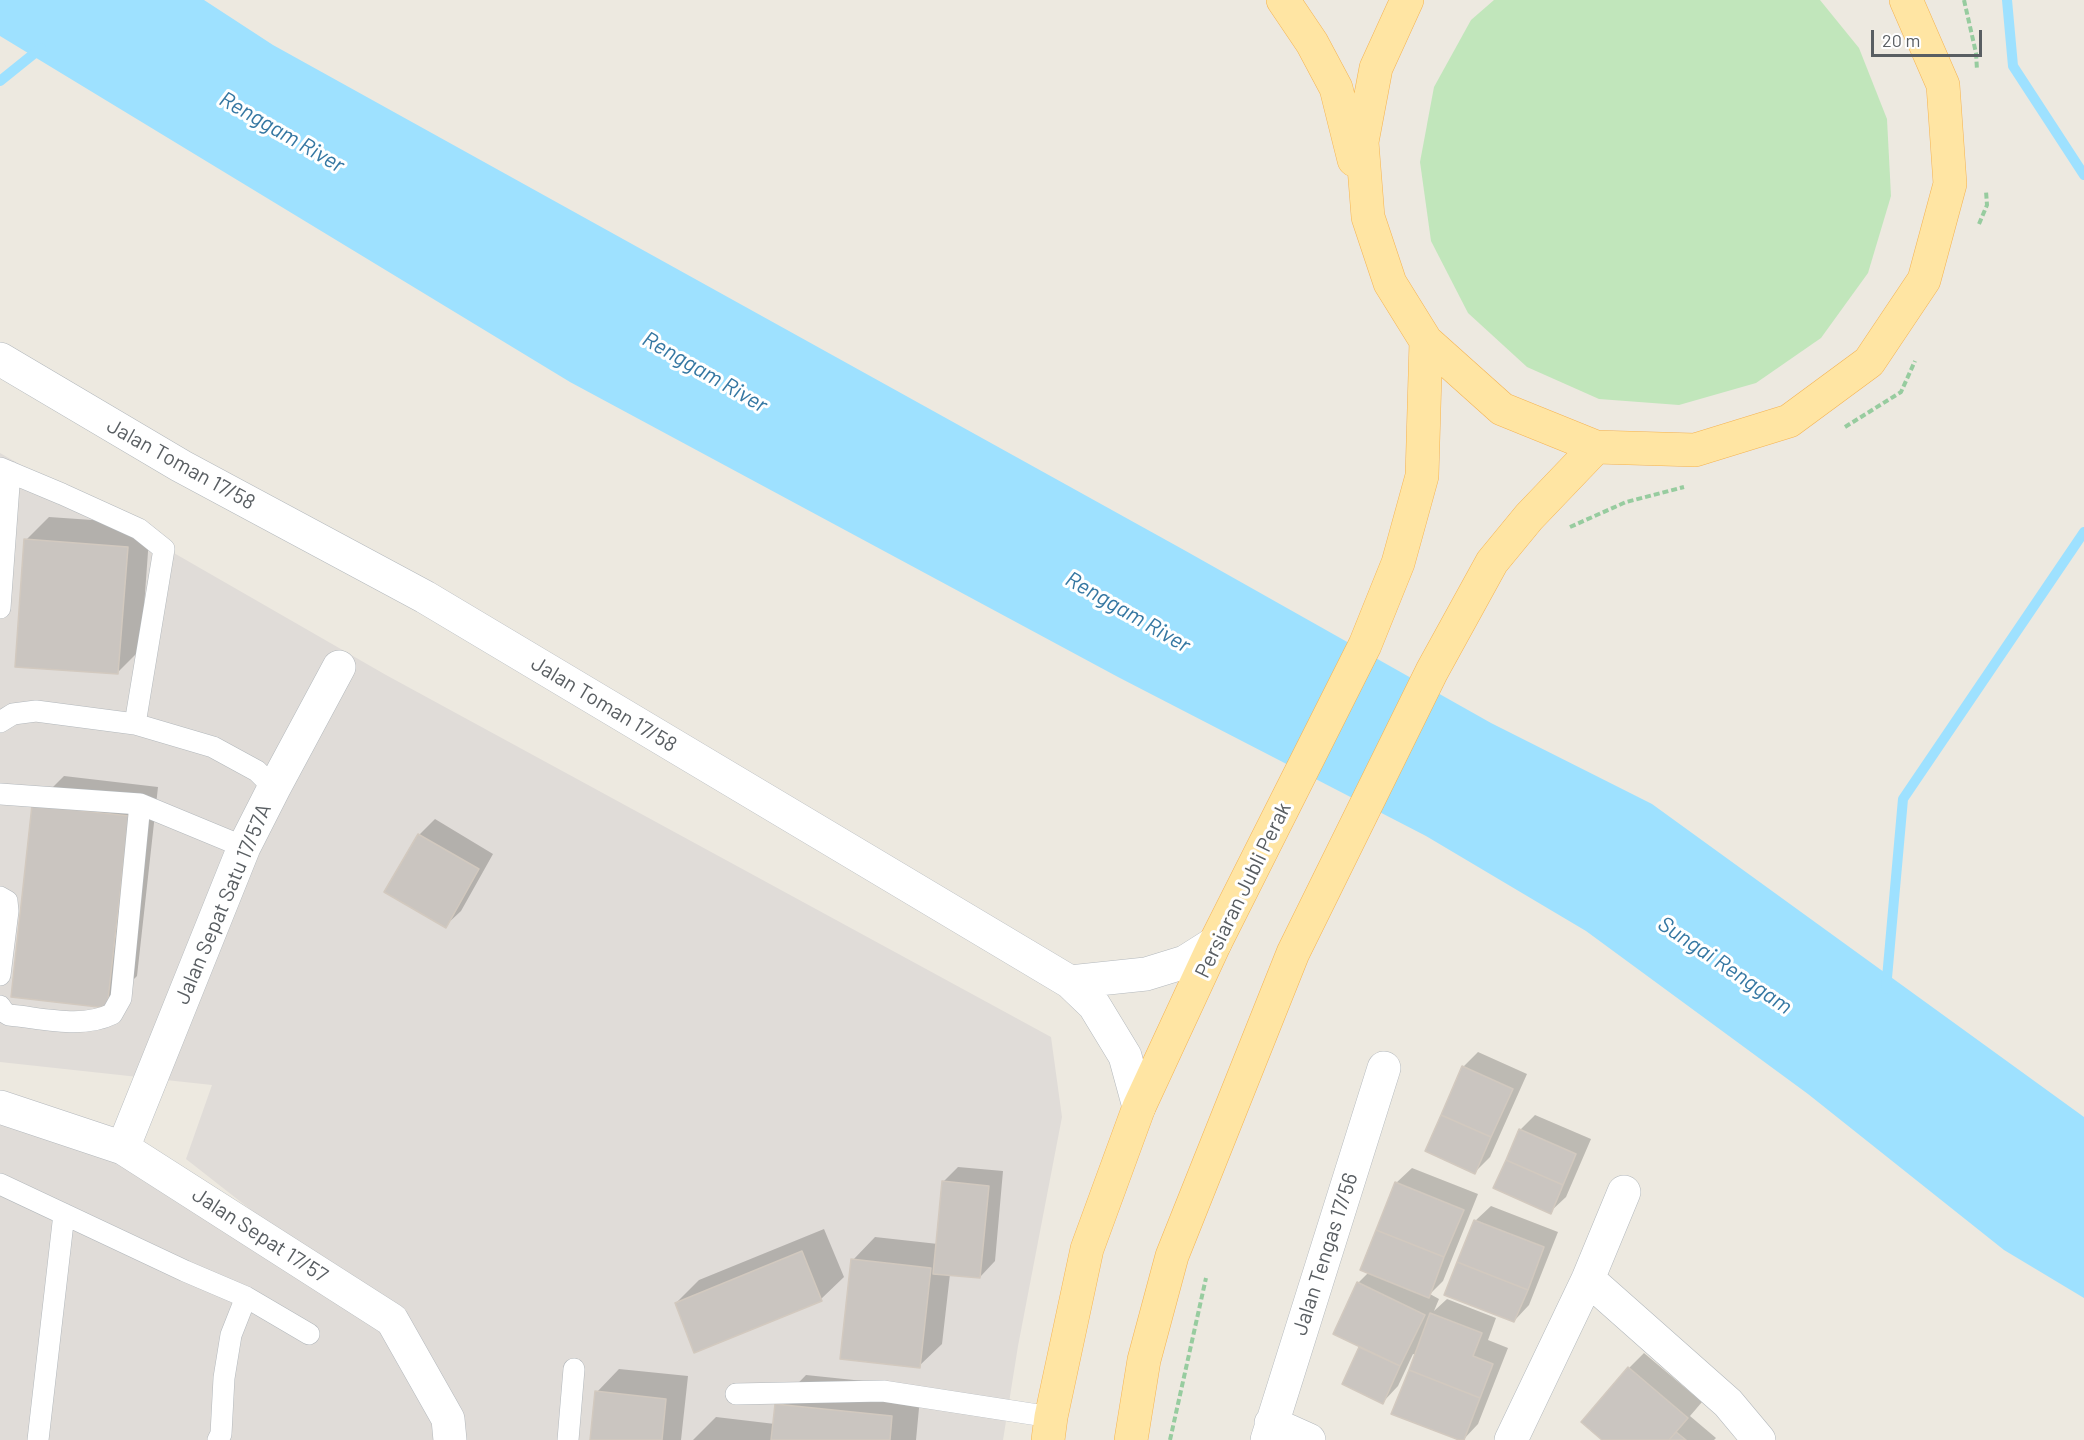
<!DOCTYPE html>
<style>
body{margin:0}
#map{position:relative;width:2084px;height:1440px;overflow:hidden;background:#ede9e0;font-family:Barlow,sans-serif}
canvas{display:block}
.scale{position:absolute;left:1871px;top:30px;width:111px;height:27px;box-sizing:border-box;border:3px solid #595e62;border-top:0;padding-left:8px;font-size:18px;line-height:21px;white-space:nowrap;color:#595e62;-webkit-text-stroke:4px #fff;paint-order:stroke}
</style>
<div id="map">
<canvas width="2084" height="1440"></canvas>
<div class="scale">20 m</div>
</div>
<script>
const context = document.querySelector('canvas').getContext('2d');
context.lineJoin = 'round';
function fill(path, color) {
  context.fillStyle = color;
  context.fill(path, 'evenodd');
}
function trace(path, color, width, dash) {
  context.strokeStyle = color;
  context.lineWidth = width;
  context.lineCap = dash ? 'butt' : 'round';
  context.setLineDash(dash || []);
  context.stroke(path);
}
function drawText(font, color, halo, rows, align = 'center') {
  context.font = font + ' Barlow,sans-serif';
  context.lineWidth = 6;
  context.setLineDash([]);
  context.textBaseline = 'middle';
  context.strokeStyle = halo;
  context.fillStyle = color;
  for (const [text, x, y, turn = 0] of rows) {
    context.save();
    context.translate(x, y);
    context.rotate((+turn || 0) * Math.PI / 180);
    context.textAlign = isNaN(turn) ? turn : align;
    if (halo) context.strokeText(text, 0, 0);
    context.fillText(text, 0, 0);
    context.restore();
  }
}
fill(new Path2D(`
 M 0,453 L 386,675 L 1051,1037 L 1062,1117 L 1018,1346 L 1003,1440 L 0,1440 L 0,1115 L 123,1148 L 384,1314 L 186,1159 L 212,1085 L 0,1062 Z`), '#e0dcd8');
fill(new Path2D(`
 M 1494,0 L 1820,0 L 1859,48 L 1887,119 L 1891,196 L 1868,273 L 1821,338 L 1756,383 L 1679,405 L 1599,399 L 1527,367 L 1468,313 L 1431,241 L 1420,162 L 1434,87 L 1471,20 Z`), '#c1e6bb');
fill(new Path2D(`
 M 0,0 L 204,0 L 273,45 L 1184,550 L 1491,723 L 1652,804 L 2084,1117 L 2084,1298 L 2004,1250 L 1808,1094 L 1586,931 L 1426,836 L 1118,677 L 570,382 L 0,36 Z`), '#9ee1ff');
fill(new Path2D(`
 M 49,517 L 150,524 L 141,649 L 118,672 L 26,540 Z
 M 64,776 L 158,787 L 137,976 L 107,1006 L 34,806 Z
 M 435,819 L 493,854 L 461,911 L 445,926 L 386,892 L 419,835 Z
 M 1478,1052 L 1527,1074 L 1490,1157 L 1475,1172 L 1463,1067 Z
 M 1535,1115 L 1591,1139 L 1566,1197 L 1550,1212 L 1520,1130 Z
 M 958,1167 L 1003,1171 L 995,1261 L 980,1277 L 950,1274 L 942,1344 L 919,1366 L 853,1260 L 875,1237 L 938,1244 L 943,1182 Z
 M 1412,1168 L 1478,1194 L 1443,1281 L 1430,1294 L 1439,1299 L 1434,1311 L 1447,1299 L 1496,1318 L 1488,1340 L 1508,1348 L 1478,1424 L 1463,1440 L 1416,1355 L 1413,1354 L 1398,1386 L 1383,1402 L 1344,1383 L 1361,1346 L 1358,1283 L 1369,1272 L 1396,1183 Z
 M 1491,1206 L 1558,1232 L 1529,1305 L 1514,1321 L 1475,1221 Z
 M 824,1229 L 844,1277 L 821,1299 L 676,1303 L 699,1280 Z
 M 1644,1353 L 1702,1402 L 1690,1416 L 1716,1438 L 1714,1440 L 1604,1440 L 1629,1368 Z
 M 619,1369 L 688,1376 L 681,1440 L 591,1440 L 597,1392 Z
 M 806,1375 L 921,1387 L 916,1440 L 693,1440 L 716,1417 L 775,1424 L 777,1405 Z`), '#0003');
trace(new Path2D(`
 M 2007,0 L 2013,66 L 2084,175
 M 0,81 L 41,48
 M 1886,989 L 1903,799 L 2084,532`), '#9ee1ff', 10);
const building = new Path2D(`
 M 24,539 L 128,547 L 118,674 L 15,667 Z
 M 32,805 L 129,816 L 107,1008 L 11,997 Z
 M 418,834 L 479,869 L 446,928 L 384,892 Z
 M 1462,1066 L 1513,1089 L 1491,1137 L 1441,1115 Z
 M 1441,1115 L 1491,1137 L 1475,1174 L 1425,1151 Z
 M 1519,1129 L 1576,1154 L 1563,1185 L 1506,1160 Z
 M 1506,1160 L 1563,1185 L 1551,1214 L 1493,1188 Z
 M 942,1181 L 989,1186 L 980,1278 L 933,1274 Z
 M 1395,1182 L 1464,1210 L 1444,1257 L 1376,1230 Z
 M 1474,1220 L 1544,1247 L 1528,1290 L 1457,1262 Z
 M 1376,1230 L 1444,1257 L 1429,1298 L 1360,1270 Z
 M 802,1251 L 822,1301 L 694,1353 L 675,1303 Z
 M 851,1259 L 931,1268 L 920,1368 L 840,1359 Z
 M 1457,1262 L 1528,1290 L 1514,1322 L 1444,1295 Z
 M 1357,1282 L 1425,1315 L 1400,1366 L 1333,1334 Z
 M 1430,1313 L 1482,1333 L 1473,1356 L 1493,1364 L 1480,1398 L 1409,1370 Z
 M 1359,1347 L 1400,1366 L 1383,1404 L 1342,1384 Z
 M 1628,1367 L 1688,1418 L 1669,1440 L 1602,1440 L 1581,1422 Z
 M 1409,1370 L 1480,1398 L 1464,1440 L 1459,1440 L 1391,1414 Z
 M 595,1391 L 666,1399 L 662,1440 L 590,1440 Z
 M 775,1404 L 892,1416 L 890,1440 L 771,1440 Z
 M 1676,1432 L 1686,1440 L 1669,1440 Z`);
fill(building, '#cac5c0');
trace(building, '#d2c9bf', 1.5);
const service = new Path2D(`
 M 0,468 L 62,494 L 139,529 L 164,549 L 135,724
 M 0,608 L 10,472
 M 0,722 L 13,714 L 36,711 L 135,724 L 213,747 L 257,771 L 274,788
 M 0,794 L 140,804 L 244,847
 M 0,897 L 7,901 L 8,911 L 0,975
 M 0,1006 L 4,1012 L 9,1015 C 42,1018 82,1029 112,1014 L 121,998 L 140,804
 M 0,1184 L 185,1271 L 246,1297 L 309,1334
 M 736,1394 L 883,1391 L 1051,1417
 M 38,1440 L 64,1214
 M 218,1440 L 221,1434 L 224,1378 L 231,1335 L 246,1297
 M 568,1440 L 574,1369`);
const minor = new Path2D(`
 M 0,359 L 181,466 L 425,597 L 1070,982 L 1094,1005 L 1125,1056 L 1139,1107
 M 1070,982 L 1146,974 L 1185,962 L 1215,943
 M 0,1107 L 123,1148 L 392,1320 L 448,1419 L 450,1440
 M 123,1148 L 244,847 L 274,788 L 339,667
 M 1588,1279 L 1728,1403 L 1759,1440
 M 1271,1423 L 1309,1440
 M 1267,1440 L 1384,1068
 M 1511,1440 L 1588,1279 L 1624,1192`);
const primary = new Path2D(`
 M 1283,0 L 1312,43 L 1336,88 L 1354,160
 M 1407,0 L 1376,68 L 1362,142 L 1368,217 L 1390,283 L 1426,341 L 1502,409 L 1596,447 L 1695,450 L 1789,421 L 1869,362 L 1924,280 L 1950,184 L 1943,85 L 1906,0
 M 1048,1440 L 1051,1417 L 1087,1249 L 1139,1107 L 1215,943 L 1365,645 L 1398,563 L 1422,476 L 1426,341
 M 1131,1440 L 1144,1360 L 1172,1256 L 1293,953 L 1432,671 L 1492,562 L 1529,517 L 1596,447`);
trace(service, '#b3b8bc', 22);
trace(minor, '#b3b8bc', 34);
trace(primary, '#f5b351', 34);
trace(new Path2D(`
 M 1964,0 L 1976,53 L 1977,70
 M 1979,224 L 1987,205 L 1986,191
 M 1845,427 L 1901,392 L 1915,361
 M 1570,527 L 1626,502 L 1684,487
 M 1170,1440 L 1206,1278`), '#97cc9f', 4, [6, 3]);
trace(service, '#fff', 21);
trace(minor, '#fff', 33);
trace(primary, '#ffe5a3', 33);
drawText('21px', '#595e62', '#fff', [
 ["Jalan Toman 17/58",181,464,29],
 ["Jalan Toman 17/58",604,704,31],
 ["Persiaran Jubli Perak",1243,890,-64],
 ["Jalan Sepat Satu 17/57A",223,904,-67],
 ["Jalan Sepat 17/57",260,1235,33],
 ["Jalan Tengas 17/56",1325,1254,-72]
]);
drawText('italic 22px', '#3577a2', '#fff', [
 ["Renggam River",282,132,30],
 ["Renggam River",705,372,30],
 ["Renggam River",1128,612,30],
 ["Sungai Renggam",1725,965,34]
]);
</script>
